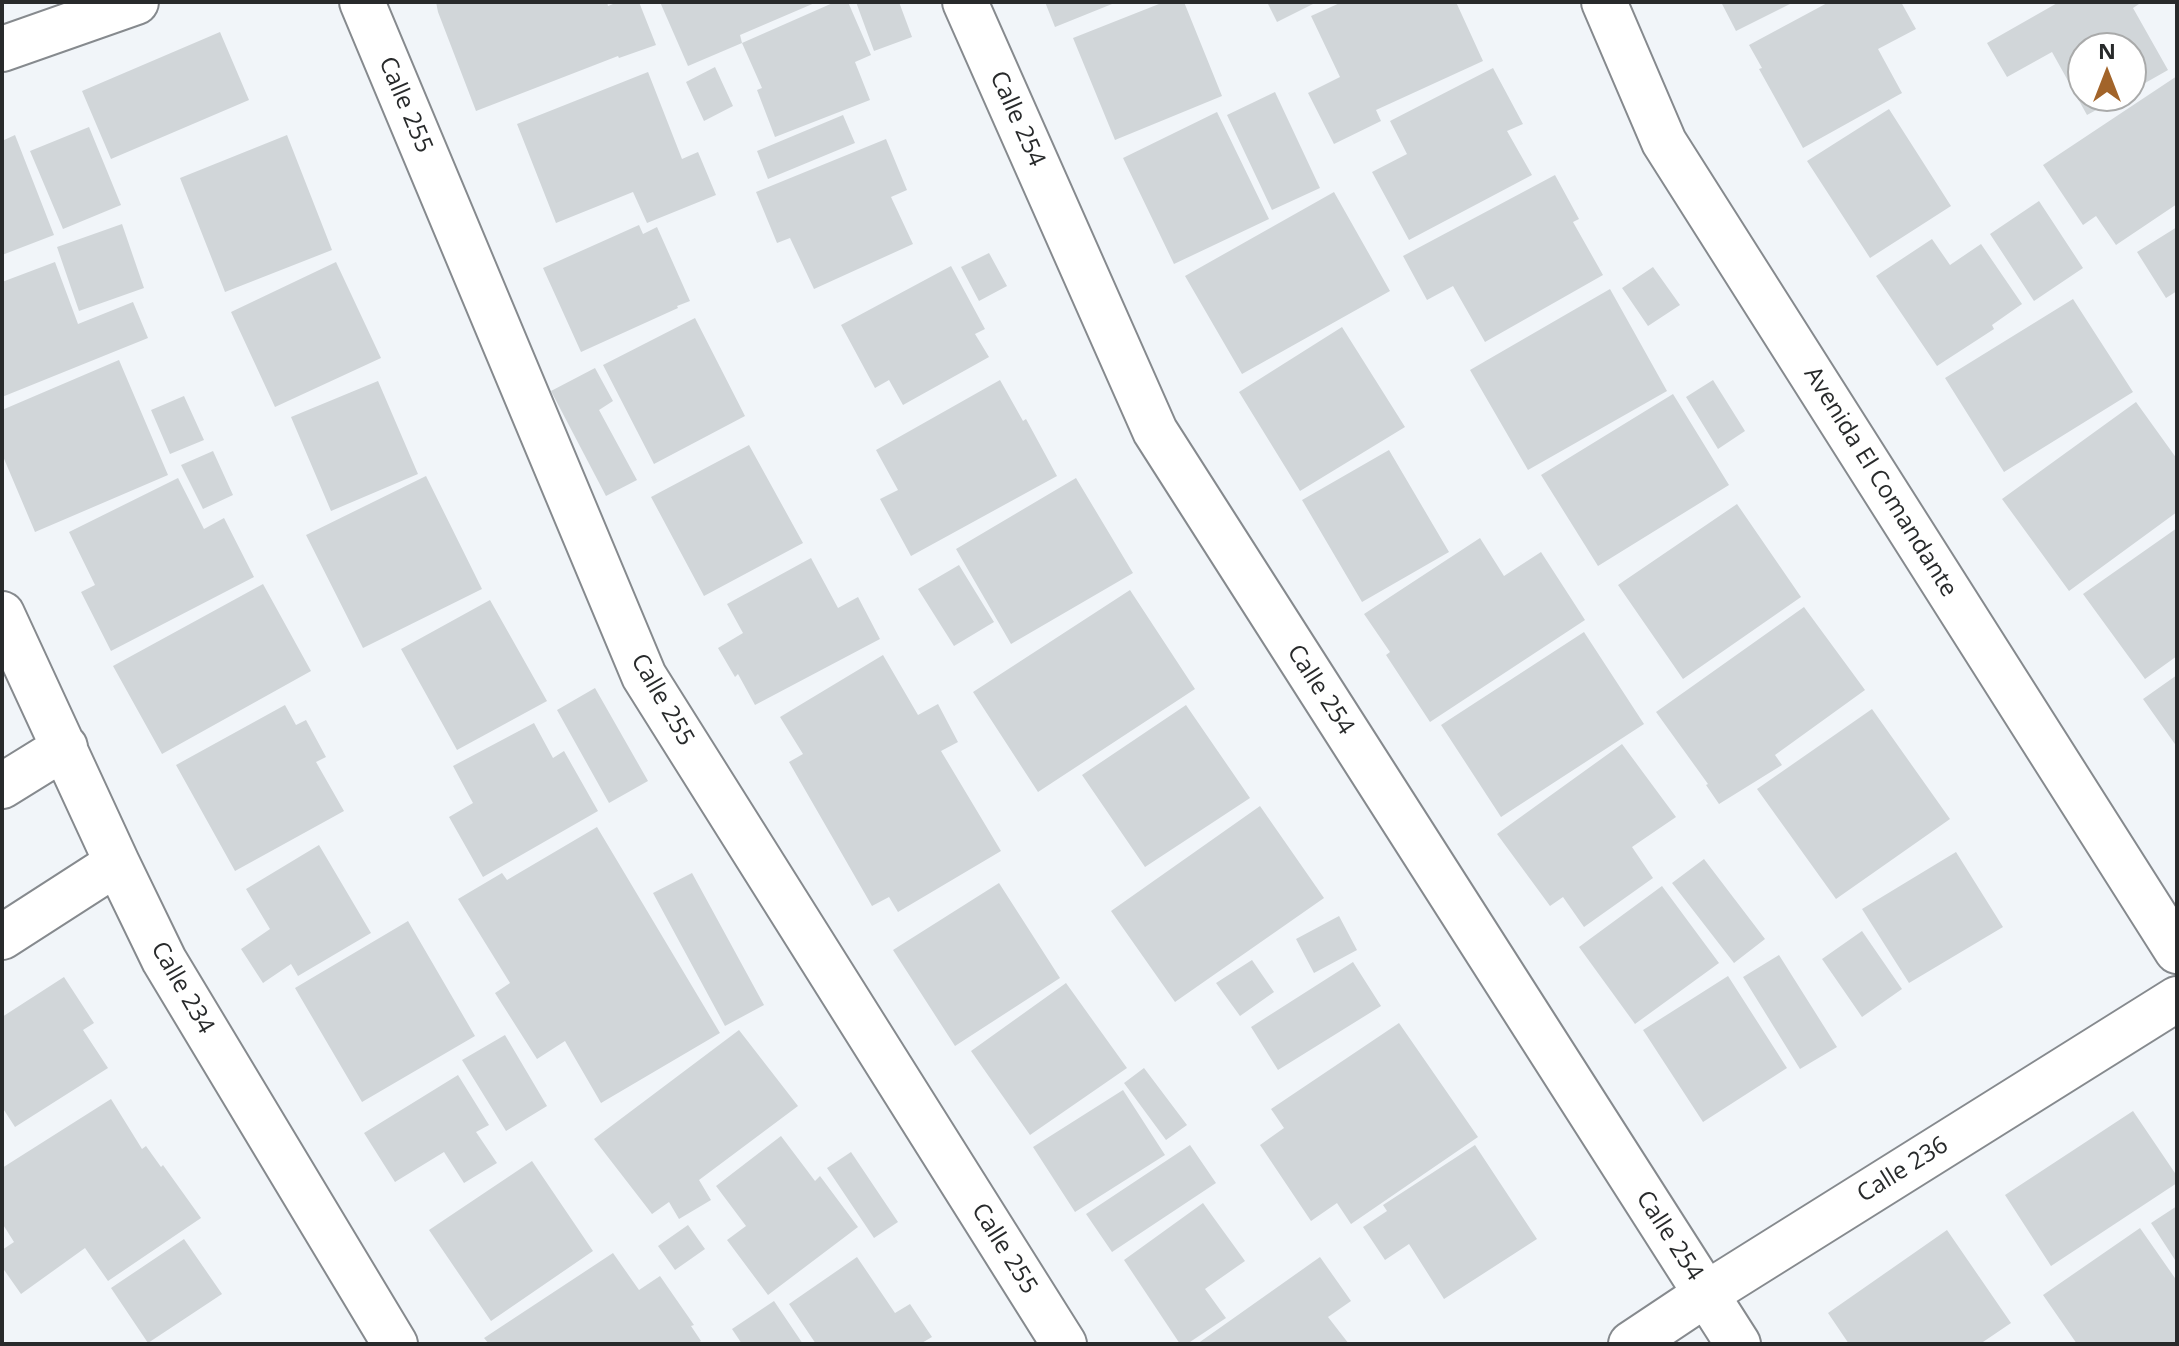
<!DOCTYPE html>
<style>
body{margin:0}
#map{position:relative;width:2179px;height:1346px;overflow:hidden;background:#f1f5f9;font-family:"Open Sans",sans-serif}
canvas{display:block}
.frame{position:absolute;inset:0;border:4px solid #282a2b;pointer-events:none}
.north{position:absolute;left:2067px;top:32px;width:80px;height:80px;box-sizing:border-box;background:#fff;border:2px solid #a9aaaa;border-radius:50%;rotate:0deg;font-size:22px;font-weight:700;line-height:32px;text-align:center;color:#282a2b}
.north::after{content:'';display:block;margin:auto;width:28px;height:36px;background:#a2642a;clip-path:polygon(50% 0,100% 100%,50% 72%,0 100%)}
</style>
<div id="map">
<canvas width="2179" height="1346"></canvas>
<div class="frame"></div>
<div class="north">N</div>
</div>
<script>
const context = document.querySelector('canvas').getContext('2d');
context.lineJoin = 'round';
function fill(path, color) {
  context.fillStyle = color;
  context.fill(path, 'evenodd');
}
function trace(path, color, width, dash) {
  context.strokeStyle = color;
  context.lineWidth = width;
  context.lineCap = dash ? 'butt' : 'round';
  context.setLineDash(dash || []);
  context.stroke(path);
}
function drawText(font, color, halo, rows, align = 'center') {
  context.font = font + ' "Open Sans",sans-serif';
  context.lineWidth = 6;
  context.setLineDash([]);
  context.textBaseline = 'middle';
  context.strokeStyle = halo;
  context.fillStyle = color;
  for (const [text, x, y, turn = 0] of rows) {
    context.save();
    context.translate(x, y);
    context.rotate((+turn || 0) * Math.PI / 180);
    context.textAlign = isNaN(turn) ? turn : align;
    if (halo) context.strokeText(text, 0, 0);
    context.fillText(text, 0, 0);
    context.restore();
  }
}
fill(new Path2D(`
 M 436,2 L 607,2 L 608,6 L 618,2 L 639,2 L 656,45 L 619,58 L 618,56 L 476,111 L 438,12 Z
 M 660,2 L 817,2 L 740,35 L 742,43 L 688,66 Z
 M 835,2 L 848,2 L 871,55 L 855,62 L 870,100 L 775,137 L 757,90 L 762,88 L 742,43 Z
 M 856,2 L 899,2 L 912,37 L 874,51 Z
 M 1045,2 L 1117,2 L 1055,27 Z
 M 1164,2 L 1184,2 L 1222,96 L 1115,140 L 1073,38 Z
 M 1267,2 L 1317,2 L 1277,22 Z
 M 1342,2 L 1456,2 L 1483,61 L 1376,110 L 1381,121 L 1334,144 L 1308,93 L 1340,77 L 1311,16 Z
 M 1721,2 L 1794,2 L 1736,31 Z
 M 1829,2 L 1901,2 L 1916,29 L 1878,49 L 1902,93 L 1803,148 L 1759,69 L 1762,68 L 1749,45 Z
 M 2059,2 L 2142,2 L 2133,8 L 2168,70 L 2131,91 L 2131,48 L 2083,48 L 2083,96 L 2122,96 L 2087,115 L 2052,52 L 2007,77 L 1987,43 Z
 M 220,32 L 249,100 L 111,159 L 82,91 Z
 M 715,67 L 733,106 L 704,121 L 686,82 Z
 M 1493,68 L 1523,124 L 1507,131 L 1532,175 L 1409,240 L 1372,172 L 1407,154 L 1390,121 Z
 M 648,72 L 682,159 L 698,152 L 716,195 L 647,223 L 633,192 L 556,223 L 517,124 Z
 M 2177,76 L 2177,204 L 2116,245 L 2096,216 L 2083,225 L 2043,165 Z
 M 1275,92 L 1320,188 L 1272,210 L 1227,115 Z
 M 1889,109 L 1951,206 L 1870,258 L 1807,161 Z
 M 1217,112 L 1269,219 L 1174,264 L 1123,158 Z
 M 843,115 L 855,143 L 768,179 L 757,151 Z
 M 89,127 L 121,205 L 63,229 L 30,151 Z
 M 15,135 L 54,235 L 2,255 L 2,141 Z
 M 287,135 L 332,250 L 225,292 L 180,178 Z
 M 886,139 L 907,190 L 891,197 L 913,244 L 814,289 L 790,238 L 777,243 L 756,192 Z
 M 1555,175 L 1579,219 L 1573,222 L 1603,275 L 1485,342 L 1453,286 L 1427,300 L 1403,256 Z
 M 1334,192 L 1390,291 L 1242,374 L 1185,276 Z
 M 2039,201 L 2083,268 L 2034,301 L 1990,234 Z
 M 122,224 L 144,288 L 79,311 L 57,247 Z
 M 639,225 L 643,234 L 657,227 L 690,301 L 677,306 L 678,308 L 581,352 L 543,268 Z
 M 2177,227 L 2177,291 L 2166,298 L 2137,252 Z
 M 1932,239 L 1950,265 L 1981,244 L 2022,304 L 1992,325 L 1994,329 L 1937,366 L 1876,276 Z
 M 989,253 L 1007,286 L 979,301 L 961,267 Z
 M 55,262 L 78,324 L 133,302 L 148,338 L 2,397 L 2,282 Z
 M 336,262 L 381,358 L 275,407 L 231,312 Z
 M 951,266 L 985,329 L 975,334 L 989,357 L 903,405 L 889,380 L 875,388 L 841,325 Z
 M 1653,267 L 1680,305 L 1648,326 L 1622,288 Z
 M 1610,289 L 1667,391 L 1528,470 L 1470,370 Z
 M 2073,299 L 2133,392 L 2004,472 L 1945,378 Z
 M 695,318 L 745,416 L 654,464 L 603,365 Z
 M 1342,327 L 1405,427 L 1300,491 L 1239,392 Z
 M 119,360 L 168,475 L 35,532 L 2,454 L 2,410 Z
 M 595,368 L 613,401 L 599,410 L 637,480 L 606,496 L 551,391 Z
 M 1000,380 L 1023,421 L 1026,419 L 1057,476 L 911,556 L 880,499 L 898,490 L 876,450 Z
 M 1713,380 L 1745,431 L 1718,449 L 1686,397 Z
 M 378,381 L 418,474 L 331,511 L 291,417 Z
 M 1673,394 L 1729,485 L 1598,566 L 1541,475 Z
 M 184,396 L 204,440 L 170,454 L 151,410 Z
 M 2136,402 L 2177,459 L 2177,512 L 2069,591 L 2002,499 Z
 M 749,445 L 803,543 L 704,596 L 651,497 Z
 M 1389,450 L 1449,552 L 1362,602 L 1302,500 Z
 M 213,451 L 233,495 L 203,509 L 181,465 Z
 M 426,476 L 482,589 L 363,648 L 306,535 Z
 M 178,478 L 204,529 L 224,518 L 254,577 L 111,651 L 81,592 L 95,585 L 69,532 Z
 M 1076,478 L 1133,573 L 1011,644 L 956,549 Z
 M 1737,504 L 1801,597 L 1683,679 L 1618,585 Z
 M 2177,528 L 2177,656 L 2145,679 L 2083,594 Z
 M 1480,538 L 1504,576 L 1541,552 L 1585,620 L 1430,722 L 1386,655 L 1390,652 L 1364,614 Z
 M 811,558 L 838,608 L 858,597 L 880,639 L 755,705 L 738,674 L 735,677 L 718,648 L 743,633 L 727,604 Z
 M 959,565 L 994,622 L 954,646 L 918,589 Z
 M 263,584 L 311,671 L 162,754 L 113,666 Z
 M 1130,590 L 1195,689 L 1038,792 L 973,692 Z
 M 490,600 L 547,701 L 457,750 L 401,649 Z
 M 1804,607 L 1865,690 L 1775,755 L 1782,765 L 1719,804 L 1706,785 L 1708,784 L 1656,712 Z
 M 1584,632 L 1644,724 L 1501,817 L 1441,725 Z
 M 883,655 L 918,715 L 938,704 L 958,742 L 941,751 L 1001,851 L 898,912 L 889,897 L 872,906 L 789,762 L 803,754 L 780,717 Z
 M 2177,675 L 2177,747 L 2143,699 Z
 M 595,688 L 648,781 L 609,803 L 557,710 Z
 M 285,705 L 296,725 L 306,720 L 326,757 L 316,762 L 344,811 L 235,871 L 176,765 Z
 M 1186,705 L 1250,798 L 1145,867 L 1082,775 Z
 M 1872,709 L 1950,819 L 1836,899 L 1757,789 Z
 M 534,723 L 553,758 L 564,751 L 598,811 L 483,877 L 449,817 L 473,803 L 453,766 Z
 M 1622,744 L 1676,817 L 1632,847 L 1653,878 L 1584,927 L 1563,897 L 1550,906 L 1497,834 Z
 M 1260,806 L 1324,898 L 1175,1002 L 1111,911 Z
 M 597,827 L 720,1033 L 601,1103 L 565,1041 L 537,1059 L 495,993 L 510,983 L 458,899 L 502,873 L 507,880 Z
 M 319,845 L 371,933 L 298,976 L 291,964 L 263,983 L 241,949 L 270,929 L 246,889 Z
 M 1956,852 L 2003,927 L 1909,983 L 1862,909 Z
 M 1704,859 L 1765,939 L 1734,963 L 1672,883 Z
 M 692,873 L 764,1005 L 725,1026 L 653,893 Z
 M 999,883 L 1060,978 L 955,1046 L 893,950 Z
 M 1662,886 L 1719,963 L 1635,1024 L 1579,947 Z
 M 1339,916 L 1357,950 L 1314,973 L 1296,939 Z
 M 408,921 L 475,1036 L 362,1102 L 295,988 Z
 M 1862,931 L 1902,989 L 1862,1017 L 1822,959 Z
 M 1779,955 L 1837,1047 L 1800,1069 L 1743,977 Z
 M 1252,960 L 1274,992 L 1240,1016 L 1216,983 Z
 M 1353,962 L 1381,1006 L 1278,1070 L 1251,1027 Z
 M 1728,976 L 1787,1068 L 1703,1122 L 1643,1030 Z
 M 64,977 L 94,1023 L 83,1030 L 108,1068 L 15,1127 L 2,1107 L 2,1017 Z
 M 1066,983 L 1127,1068 L 1030,1135 L 971,1051 Z
 M 1399,1023 L 1478,1137 L 1351,1224 L 1337,1203 L 1311,1221 L 1260,1145 L 1284,1128 L 1271,1109 Z
 M 739,1030 L 798,1106 L 699,1180 L 711,1200 L 679,1219 L 669,1202 L 652,1214 L 594,1139 Z
 M 505,1035 L 547,1106 L 506,1131 L 462,1060 Z
 M 1144,1068 L 1187,1125 L 1166,1140 L 1124,1083 Z
 M 458,1075 L 489,1125 L 476,1132 L 497,1163 L 464,1183 L 444,1152 L 395,1182 L 364,1133 Z
 M 1123,1090 L 1165,1155 L 1075,1212 L 1033,1147 Z
 M 111,1099 L 142,1149 L 146,1146 L 161,1167 L 163,1165 L 201,1218 L 108,1281 L 85,1248 L 21,1294 L 2,1267 L 2,1250 L 14,1242 L 2,1223 L 2,1168 Z
 M 2133,1111 L 2177,1176 L 2177,1183 L 2051,1266 L 2005,1195 Z
 M 781,1136 L 815,1181 L 820,1176 L 858,1227 L 768,1295 L 727,1240 L 746,1226 L 716,1186 Z
 M 1190,1145 L 1216,1183 L 1112,1252 L 1086,1214 Z
 M 1475,1145 L 1537,1239 L 1444,1299 L 1409,1244 L 1385,1260 L 1363,1227 L 1387,1211 L 1383,1205 Z
 M 851,1152 L 898,1222 L 874,1238 L 827,1168 Z
 M 532,1161 L 593,1251 L 491,1321 L 429,1230 Z
 M 1203,1203 L 1245,1261 L 1205,1289 L 1226,1318 L 1187,1344 L 1180,1344 L 1124,1260 Z
 M 2177,1206 L 2177,1263 L 2151,1223 Z
 M 688,1225 L 705,1249 L 675,1270 L 658,1246 Z
 M 2140,1228 L 2177,1281 L 2177,1344 L 2077,1344 L 2043,1295 Z
 M 1947,1230 L 2011,1323 L 1980,1344 L 1849,1344 L 1828,1313 Z
 M 184,1239 L 222,1294 L 148,1343 L 111,1288 Z
 M 613,1253 L 639,1290 L 660,1276 L 694,1325 L 691,1326 L 701,1341 L 697,1344 L 489,1344 L 484,1338 Z
 M 857,1257 L 895,1313 L 910,1304 L 932,1337 L 920,1344 L 816,1344 L 789,1304 Z
 M 1320,1257 L 1351,1301 L 1328,1317 L 1349,1344 L 1197,1344 Z
 M 774,1301 L 803,1344 L 742,1344 L 732,1329 Z`), '#d1d6d9');
const minor = new Path2D(`
 M 362,2 L 644,676 L 1064,1344
 M 965,2 L 1155,431 L 1738,1344
 M 2,49 L 136,2
 M 2,614 L 117,863 L 164,960 L 395,1344
 M 2,786 L 65,747
 M 2,937 L 117,863
 M 1631,1344 L 1706,1294 L 2177,999`);
const tertiary = new Path2D(`
 M 1604,2 L 1664,142 L 2177,951`);
trace(minor, '#868a8e', 48);
trace(tertiary, '#868a8e', 48);
trace(minor, '#fff', 44);
trace(tertiary, '#fff', 44);
drawText('24px', '#282a2b', '#fff', [
 ["Calle 255",405,105,67],
 ["Calle 254",1017,119,66],
 ["Avenida El Comandante",1880,482,58],
 ["Calle 254",1320,690,57],
 ["Calle 255",662,700,60],
 ["Calle 234",182,988,60],
 ["Calle 236",1903,1170,-32],
 ["Calle 254",1669,1236,57],
 ["Calle 255",1004,1249,58]
]);
</script>
